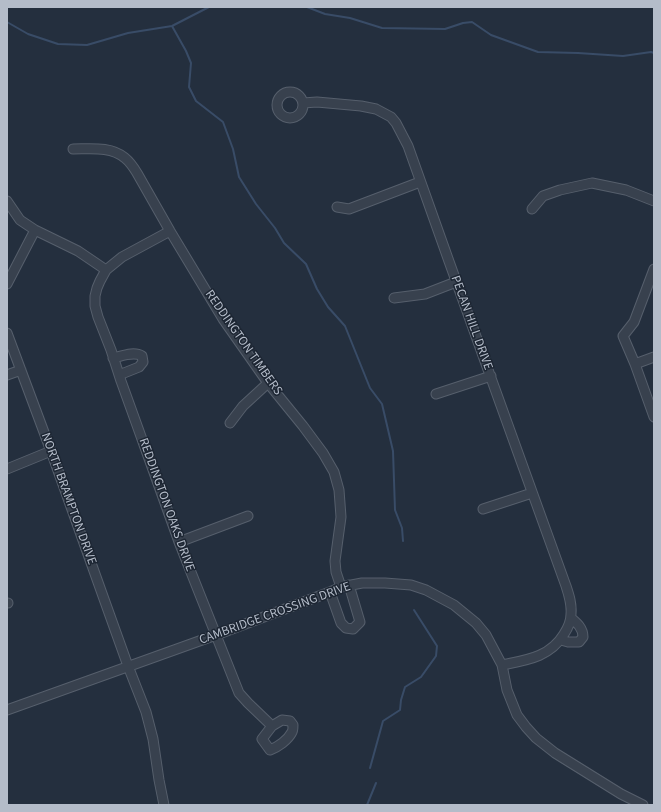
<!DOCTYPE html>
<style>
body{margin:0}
#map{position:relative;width:661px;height:812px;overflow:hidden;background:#242f3e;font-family:"Source Sans 3",sans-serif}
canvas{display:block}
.frame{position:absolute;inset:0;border:8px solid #b4bcc9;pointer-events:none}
</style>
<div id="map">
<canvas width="661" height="812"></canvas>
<div class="frame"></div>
</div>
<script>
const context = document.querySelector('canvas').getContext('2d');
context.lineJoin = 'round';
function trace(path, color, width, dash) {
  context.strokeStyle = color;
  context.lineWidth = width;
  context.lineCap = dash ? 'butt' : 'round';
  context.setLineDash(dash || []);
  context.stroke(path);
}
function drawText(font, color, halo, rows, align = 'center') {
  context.font = font + ' "Source Sans 3",sans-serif';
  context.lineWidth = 3;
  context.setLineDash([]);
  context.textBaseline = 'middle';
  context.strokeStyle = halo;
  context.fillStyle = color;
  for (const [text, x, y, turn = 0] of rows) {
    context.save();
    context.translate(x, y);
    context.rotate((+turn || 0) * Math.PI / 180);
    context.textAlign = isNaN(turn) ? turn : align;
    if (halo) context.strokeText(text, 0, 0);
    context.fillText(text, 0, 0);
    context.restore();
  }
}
trace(new Path2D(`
 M 307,7 L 325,14 L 350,18 L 382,28 L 445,29 L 463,23 L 472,22 L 491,35 L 538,52 L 578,53 L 623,56 L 651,52 L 654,53
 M 7,22 L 28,34 L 58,44 L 87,45 L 128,33 L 172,26 L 209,7
 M 172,26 L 186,51 L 191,63 L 189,87 L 196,101 L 223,122 L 233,149 L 239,177 L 256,204 L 275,228 L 284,243 L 306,264 L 317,289 L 328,307 L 345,326 L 370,388 L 382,404 L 393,451 L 395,510 L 402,528 L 403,541
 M 370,768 L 383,721 L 400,710 L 401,700 L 405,687 L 421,677 L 436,656 L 437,646 L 414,610
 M 367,805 L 376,783`), '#394c67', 2);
const minor = new Path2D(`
 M277 105a13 13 0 1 1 26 0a13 13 0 1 1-26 0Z
 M 303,103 L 317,102 L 361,106 L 376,109 L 391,117 L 396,123 L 408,146 C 460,293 513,440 566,586 C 569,595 572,604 571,614 C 571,621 568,628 564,634 C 550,657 527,660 502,665
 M 73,149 C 90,149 111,146 125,158 C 130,162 134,168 137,173 L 170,231 L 223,319 L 268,383 L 303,426 L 323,453 L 334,472 L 339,490 L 341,517 L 335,561 L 336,572 L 341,587
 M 7,201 L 20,220 L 35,230 L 78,251 L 106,270
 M 337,207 L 349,209 L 420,182
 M 532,209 L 543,196 L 560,190 L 592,183 L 626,190 L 654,201
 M 170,231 L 122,257 L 106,270 L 100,281 L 97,288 L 95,296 L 95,306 L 98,317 L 111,350 L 121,381 L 179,542 L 239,693 L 248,703 L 272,726 L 282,720 L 290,721 L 293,725 C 293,727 293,731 292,732 C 288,740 278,747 270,750 L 262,739 L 272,726
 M 654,269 L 634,322 L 623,336 L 635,364 L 654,417
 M 7,284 L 35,230
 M 394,298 L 425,294 L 456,282
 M 7,333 L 51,451 L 128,666 L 146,712 L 153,739 L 159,780 L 164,805
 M 113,358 C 122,356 134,351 142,356 L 143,362 L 139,367 L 119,375
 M 635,364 L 654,357
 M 7,375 L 21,370
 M 436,394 L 491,376
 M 230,423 L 243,406 L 268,383
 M 7,469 L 51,451
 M 483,509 L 532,493
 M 179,542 L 248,516
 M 330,592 L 341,623 L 346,628 L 353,629 L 360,622 L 349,585
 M 7,603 L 8,603
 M 561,640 L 568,642 L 579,642 L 583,637 C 583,628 577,623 571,618
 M 7,710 L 216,635 L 330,592 L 341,587 L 362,583 L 385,583 L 411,585 L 426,590 L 454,605 L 476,623 L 486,635 L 502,665 L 507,690 L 517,715 L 526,727 L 536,738 L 555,753 L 621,794 L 643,805`);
trace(minor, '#565f6c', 11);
trace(minor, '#38414e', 9);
drawText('13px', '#b4bcc9', '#1d2633', [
 ["PECAN HILL DRIVE",471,323,70],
 ["REDDINGTON TIMBERS",243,343,55],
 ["NORTH BRAMPTON DRIVE",68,499,70],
 ["REDDINGTON OAKS DRIVE",166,505,70],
 ["CAMBRIDGE CROSSING DRIVE",275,614,-20]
]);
</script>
